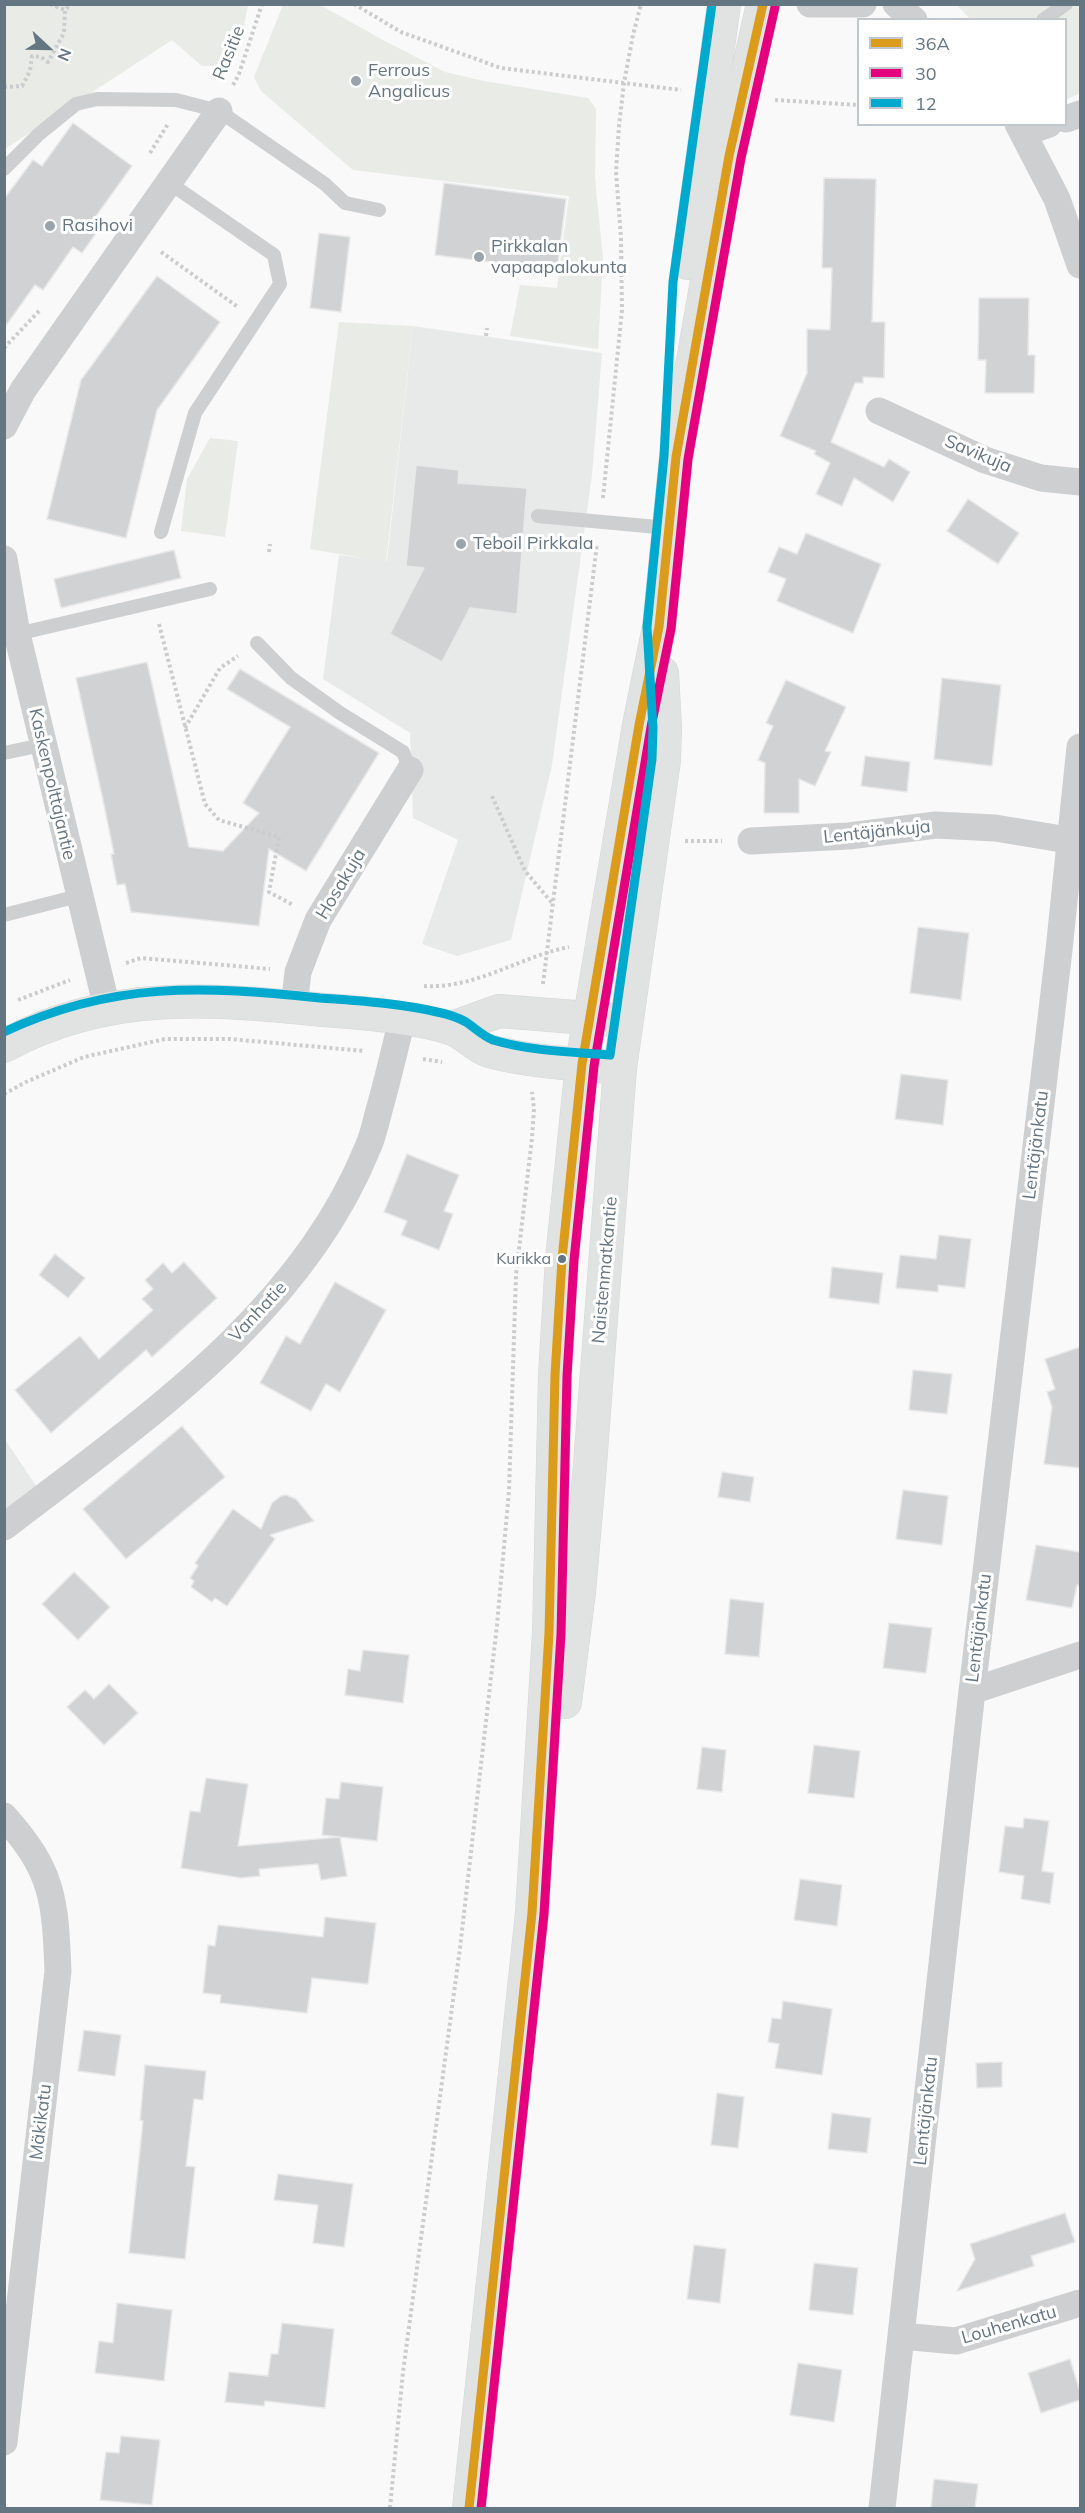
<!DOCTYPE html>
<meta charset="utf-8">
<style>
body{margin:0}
#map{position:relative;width:1085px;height:2513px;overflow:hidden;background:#f9f9f9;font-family:Mulish,sans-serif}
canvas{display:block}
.frame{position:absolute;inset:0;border:6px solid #657683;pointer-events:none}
.legend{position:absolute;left:857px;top:18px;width:210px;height:108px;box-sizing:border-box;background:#fff;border:2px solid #c1c8cd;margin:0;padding:8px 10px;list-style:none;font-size:18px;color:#657683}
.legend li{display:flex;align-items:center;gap:12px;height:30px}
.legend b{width:30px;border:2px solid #c1c8cd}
.north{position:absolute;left:18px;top:18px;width:60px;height:60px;-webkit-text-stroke:4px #fff;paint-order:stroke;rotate:112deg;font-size:16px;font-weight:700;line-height:24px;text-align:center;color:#657683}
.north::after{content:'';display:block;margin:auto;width:21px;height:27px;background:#657683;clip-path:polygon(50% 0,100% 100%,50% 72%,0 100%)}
</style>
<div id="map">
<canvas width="1085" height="2513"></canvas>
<div class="frame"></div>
<ul class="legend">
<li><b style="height:8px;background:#da9c1a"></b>36A</li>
<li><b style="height:8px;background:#e5007d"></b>30</li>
<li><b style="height:8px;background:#00a9ce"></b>12</li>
</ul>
<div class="north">N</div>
</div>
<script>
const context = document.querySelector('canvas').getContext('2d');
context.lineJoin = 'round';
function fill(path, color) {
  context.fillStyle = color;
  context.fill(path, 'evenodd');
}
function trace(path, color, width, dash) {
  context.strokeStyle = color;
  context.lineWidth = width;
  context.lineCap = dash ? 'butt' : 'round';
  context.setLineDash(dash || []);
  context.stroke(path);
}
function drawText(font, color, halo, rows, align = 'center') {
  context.font = font + ' Mulish,sans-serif';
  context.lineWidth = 6;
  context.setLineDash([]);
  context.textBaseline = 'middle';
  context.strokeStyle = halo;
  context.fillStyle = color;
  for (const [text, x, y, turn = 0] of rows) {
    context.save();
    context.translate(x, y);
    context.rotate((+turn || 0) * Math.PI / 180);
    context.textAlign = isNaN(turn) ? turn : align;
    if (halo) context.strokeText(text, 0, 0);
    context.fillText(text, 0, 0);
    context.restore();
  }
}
fill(new Path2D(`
 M 413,326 L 602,353 L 592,475 L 552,765 L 511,940 L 457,956 L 422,944 L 458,840 L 413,818 L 410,733 L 323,679 L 339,555 L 387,561 Z
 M 4,1438 L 39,1490 L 4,1517 Z`), '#e8e9e9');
fill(new Path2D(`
 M 5,5 L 248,5 L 243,31 L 227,66 L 202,66 L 172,40 L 5,149 Z
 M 283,5 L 320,5 L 383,40 L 445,72 L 484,81 L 588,98 L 596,109 L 595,179 L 603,258 L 598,349 L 510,336 L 520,285 L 557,288 L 569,196 L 353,170 L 261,91 L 254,77 Z
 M 957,5 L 1080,5 L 1080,93 L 1066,100 L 1066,20 L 970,19 Z
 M 339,322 L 413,326 L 386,562 L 310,549 Z
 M 210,438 L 238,441 L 225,537 L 181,531 L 187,479 Z`), '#e8ebe6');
const building = new Path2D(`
 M 73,123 L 132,166 L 91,223 L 99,229 L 82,253 L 73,247 L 43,290 L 35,285 L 4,328 L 4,199 L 33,160 L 42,166 Z
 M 824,178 L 876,179 L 872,322 L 885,322 L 884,378 L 863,377 L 863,383 L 855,383 L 831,442 L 884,467 L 889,459 L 910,472 L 893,502 L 854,478 L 842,506 L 816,494 L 830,463 L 814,454 L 816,451 L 780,436 L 807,373 L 807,329 L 830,330 L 832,268 L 822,268 Z
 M 444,183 L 566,199 L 557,270 L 435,255 Z
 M 319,233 L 350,237 L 341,312 L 310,308 Z
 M 157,276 L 220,322 L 157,410 L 126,538 L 47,519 L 81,380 Z
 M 979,298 L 1029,298 L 1028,355 L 1035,355 L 1034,393 L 985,393 L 986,360 L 978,360 Z
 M 416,465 L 459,470 L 458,483 L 527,488 L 517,614 L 470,608 L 442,662 L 390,634 L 424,568 L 406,566 Z
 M 968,499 L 1019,533 L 998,564 L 947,531 Z
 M 806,533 L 881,564 L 853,633 L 777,601 L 786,579 L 768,572 L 779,547 L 797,554 Z
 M 174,550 L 181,578 L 61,608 L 54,579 Z
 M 147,662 L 189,847 L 223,851 L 259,813 L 243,803 L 290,727 L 227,689 L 240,669 L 379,753 L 306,871 L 269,849 L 259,926 L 131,912 L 125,884 L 117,885 L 111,854 L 114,854 L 103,800 L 76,678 Z
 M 942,678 L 1001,685 L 992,766 L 934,759 Z
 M 786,680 L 846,707 L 825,751 L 831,752 L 815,786 L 799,779 L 799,813 L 764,813 L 765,763 L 758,760 L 773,726 L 766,723 Z
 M 865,756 L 910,762 L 907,792 L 861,786 Z
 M 918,927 L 969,933 L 961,1000 L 910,993 Z
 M 901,1074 L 948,1080 L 943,1125 L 895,1119 Z
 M 407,1154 L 459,1175 L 444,1211 L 453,1214 L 439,1250 L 401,1235 L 407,1221 L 384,1212 Z
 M 939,1235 L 971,1239 L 965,1288 L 938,1285 L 938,1292 L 896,1288 L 900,1255 L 936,1259 Z
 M 55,1254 L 85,1278 L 68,1298 L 39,1275 Z
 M 184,1262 L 217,1298 L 152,1357 L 146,1350 L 51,1433 L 15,1390 L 80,1336 L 99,1359 L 153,1310 L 142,1299 L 153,1289 L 145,1280 L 163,1263 L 172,1273 Z
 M 832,1267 L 883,1273 L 879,1304 L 829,1298 Z
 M 335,1282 L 386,1310 L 340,1392 L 326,1384 L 311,1411 L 260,1383 L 286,1336 L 300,1344 Z
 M 1080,1347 L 1080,1468 L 1044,1464 L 1052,1407 L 1047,1392 L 1055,1389 L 1045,1359 Z
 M 913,1370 L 952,1374 L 947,1414 L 909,1410 Z
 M 182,1426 L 225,1477 L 126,1559 L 83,1509 Z
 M 722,1472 L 754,1477 L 750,1502 L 718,1497 Z
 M 903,1490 L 948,1496 L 942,1545 L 896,1539 Z
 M 286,1495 L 296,1499 L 314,1521 L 270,1535 L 275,1539 L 227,1606 L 215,1598 L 212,1602 L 191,1587 L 194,1581 L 190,1578 L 198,1566 L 195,1563 L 233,1509 L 261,1529 L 272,1503 L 281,1496 Z
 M 1036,1545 L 1080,1552 L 1080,1586 L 1077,1585 L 1072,1608 L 1026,1600 Z
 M 74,1572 L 110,1607 L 78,1640 L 42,1604 Z
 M 730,1599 L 764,1603 L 759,1657 L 725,1654 Z
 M 889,1623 L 932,1628 L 926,1673 L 883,1668 Z
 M 363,1650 L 409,1655 L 403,1703 L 345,1695 L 348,1669 L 360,1671 Z
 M 109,1684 L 138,1713 L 104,1745 L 67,1707 L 85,1690 L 94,1699 Z
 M 814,1745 L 860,1751 L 854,1798 L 808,1793 Z
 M 702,1747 L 726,1750 L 722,1792 L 697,1789 Z
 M 206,1778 L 248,1784 L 238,1846 L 340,1837 L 347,1876 L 321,1880 L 318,1864 L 259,1869 L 260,1876 L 241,1878 L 181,1868 L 190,1811 L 200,1812 Z
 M 341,1782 L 383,1787 L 377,1841 L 322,1835 L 326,1798 L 339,1799 Z
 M 1024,1818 L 1049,1821 L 1042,1871 L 1054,1873 L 1050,1904 L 1021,1899 L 1024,1876 L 999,1872 L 1005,1826 L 1023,1828 Z
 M 800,1879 L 842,1885 L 837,1926 L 794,1920 Z
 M 325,1917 L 376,1923 L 368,1984 L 312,1978 L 307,2013 L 220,2003 L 221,1995 L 203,1993 L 208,1945 L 215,1946 L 218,1925 L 323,1937 Z
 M 783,2001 L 832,2009 L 822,2075 L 775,2068 L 779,2044 L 768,2042 L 772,2018 L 781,2019 Z
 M 84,2030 L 121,2035 L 115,2076 L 78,2071 Z
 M 1002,2062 L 1002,2087 L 977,2088 L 976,2063 Z
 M 145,2065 L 206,2071 L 203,2100 L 194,2099 L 186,2166 L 195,2167 L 185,2259 L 129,2253 L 143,2121 L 140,2120 Z
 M 717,2093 L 744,2097 L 738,2148 L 711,2145 Z
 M 832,2113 L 871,2118 L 867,2153 L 828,2149 Z
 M 278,2174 L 353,2184 L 344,2247 L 313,2243 L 318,2205 L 274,2200 Z
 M 1065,2213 L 1075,2242 L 1031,2256 L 1034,2266 L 957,2291 L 975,2259 L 970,2244 Z
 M 694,2245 L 726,2249 L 720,2303 L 687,2299 Z
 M 814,2263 L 858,2268 L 853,2315 L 809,2310 Z
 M 117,2303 L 172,2310 L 164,2381 L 95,2373 L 99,2341 L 113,2343 Z
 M 282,2323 L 334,2329 L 325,2408 L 265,2401 L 264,2406 L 225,2402 L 229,2372 L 268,2376 L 271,2354 L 278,2354 Z
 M 1070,2359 L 1080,2392 L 1080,2400 L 1041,2413 L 1028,2373 Z
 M 798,2363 L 842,2370 L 834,2422 L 790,2415 Z
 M 121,2436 L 160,2440 L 152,2505 L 100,2500 L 106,2452 L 119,2453 Z
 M 934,2479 L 978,2484 L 975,2508 L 931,2508 Z`);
fill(building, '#d0d2d3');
trace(building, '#e8e8e8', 1.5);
const secondary = new Path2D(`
 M 452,1028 L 499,1011 L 626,1021
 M 4,1046 C 107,989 213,999 324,1010 C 363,1013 414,1017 450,1028 C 465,1032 475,1047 489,1051 C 528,1062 579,1064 620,1068`);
const primary = new Path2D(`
 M 688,263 L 724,4
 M 565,1702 L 579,1592 L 589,1477 L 620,1068 L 664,760 L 665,728 L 662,673
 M 469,2508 L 532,1913 L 549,1633 L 555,1375 L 562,1259 L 582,1064 L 639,725 L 659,627 L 676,457 L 729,156 L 763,4`);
trace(secondary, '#d5d6d7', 34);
trace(primary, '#d5d6d7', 34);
trace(new Path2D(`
 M 50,4 L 65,10
 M 354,4 L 401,32 L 501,68 L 681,90
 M 233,85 L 239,74 L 262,4
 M 4,87 L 22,86 L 30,71 L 32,56 L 41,57 L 48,62 L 64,33 L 65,10 L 71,4
 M 775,100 L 858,105
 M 150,153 L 168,124
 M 161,252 L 238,307
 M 486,336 L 487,328
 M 4,348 L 41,309
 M 603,498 L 622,310 L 621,238 L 616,172 L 619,126 L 624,83 L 633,35 L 641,4
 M 269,552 L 270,544
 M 159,624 L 205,804 L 219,820 L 279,837 L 269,892 L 293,905
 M 185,728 L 220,668 L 238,656
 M 492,796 L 525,871 L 553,904
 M 685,841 L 722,841
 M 126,963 L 141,958 L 270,969
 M 543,984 L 597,544
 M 424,986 C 476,989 519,957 569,947
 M 18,1000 L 70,980
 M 423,1059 L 442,1062
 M 4,1094 L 26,1082 L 84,1057 L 165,1039 L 230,1039 L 365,1051
 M 390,2508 L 403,2372 L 460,1948 L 497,1625 L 509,1491 L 516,1275 L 532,1138 L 534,1109 L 532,1092`), '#cbcccd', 4, [3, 3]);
trace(new Path2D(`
 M 1043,20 L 1066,4
 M 4,169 L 39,134 L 76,104 L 97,99 L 176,100 L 219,111 L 325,184 L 345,203 L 379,210
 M 538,516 L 668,528
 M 161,532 L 195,413 L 280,284 L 274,255 L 168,182
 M 17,634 L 210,589
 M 257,643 L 291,678 L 340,713 L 403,752 L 410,770
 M 4,753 L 42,745
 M 4,915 L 78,896`), '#cecfd0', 14);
trace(new Path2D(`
 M 810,4 L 863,4
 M 896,4 L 914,20
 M 1066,119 L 1080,114
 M 1018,124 L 1057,199 L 1080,265
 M 1024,133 L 1049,124
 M 879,411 L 985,460 L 1041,478 L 1080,482
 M 4,426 L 23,390 L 219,111
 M 4,559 L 17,634 L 107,1008
 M 751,841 L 849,836 L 936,825 L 995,828 L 1080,842
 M 294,1007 L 298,972 L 318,920 L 410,770
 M 4,1527 C 142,1421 301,1314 368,1147 C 374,1134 376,1120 380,1107 C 388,1078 395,1049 402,1019
 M 972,1691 L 1080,1655
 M 4,1816 C 54,1872 55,1900 58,1971 L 4,2442
 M 901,2336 L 956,2341 L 1080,2303
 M 882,2508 L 972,1691 L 1059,950 L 1080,747`), '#cecfd0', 27);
trace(secondary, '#e1e2e2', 33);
trace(primary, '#e1e2e2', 33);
trace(new Path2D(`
 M 469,2508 L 532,1913 L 549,1633 L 555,1375 L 562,1259 L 582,1064 L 639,725 L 659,627 L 676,457 L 729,156 L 763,4`), '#da9c1a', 9);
trace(new Path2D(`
 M 481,2508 L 544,1914 L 561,1634 L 567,1376 L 574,1260 L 594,1066 L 651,727 L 671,629 L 688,459 L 741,158 L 775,7`), '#e5007d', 9);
trace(new Path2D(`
 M 4,1032 C 113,981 203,986 320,998 C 359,1001 398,1003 437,1012 C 447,1014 457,1017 466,1022 C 475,1028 483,1036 493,1040 C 530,1051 571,1052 610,1055 L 652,759 L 653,728 L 647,627 L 664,456 L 673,282 L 712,4`), '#00a9ce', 9);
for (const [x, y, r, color] of [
 [356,81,6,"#99a4ac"],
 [50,226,6,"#99a4ac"],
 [479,257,6,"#99a4ac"],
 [461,544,6,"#99a4ac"],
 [562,1259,5,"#657683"]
]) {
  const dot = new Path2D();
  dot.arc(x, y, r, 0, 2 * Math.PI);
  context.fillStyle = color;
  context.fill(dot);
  trace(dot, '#fff', 2);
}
drawText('16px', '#657683', '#fff', [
 ["Kurikka",551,1259]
], 'right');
drawText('18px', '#657683', '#fff', [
 ["Rasitie",229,53,-68],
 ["Savikuja",978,454,23],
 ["Kaskenpolttajantie",52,784,77],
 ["Lentäjänkuja",877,832,-6],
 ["Hosakuja",341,884,-59],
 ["Lentäjänkatu",1036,1145,-83],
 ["Naistenmatkantie",605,1270,-85],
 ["Vanhatie",258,1312,-47],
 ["Lentäjänkatu",979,1628,-83],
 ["Lentäjänkatu",926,2111,-84],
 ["Mäkikatu",41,2122,-83],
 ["Louhenkatu",1009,2325,-16]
]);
drawText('18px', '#657683', '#fff', [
 ["Ferrous",368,71],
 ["Angalicus",368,92],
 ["Rasihovi",62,226],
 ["Pirkkalan",491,247],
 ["vapaapalokunta",491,268],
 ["Teboil Pirkkala",473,544]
], 'left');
</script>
